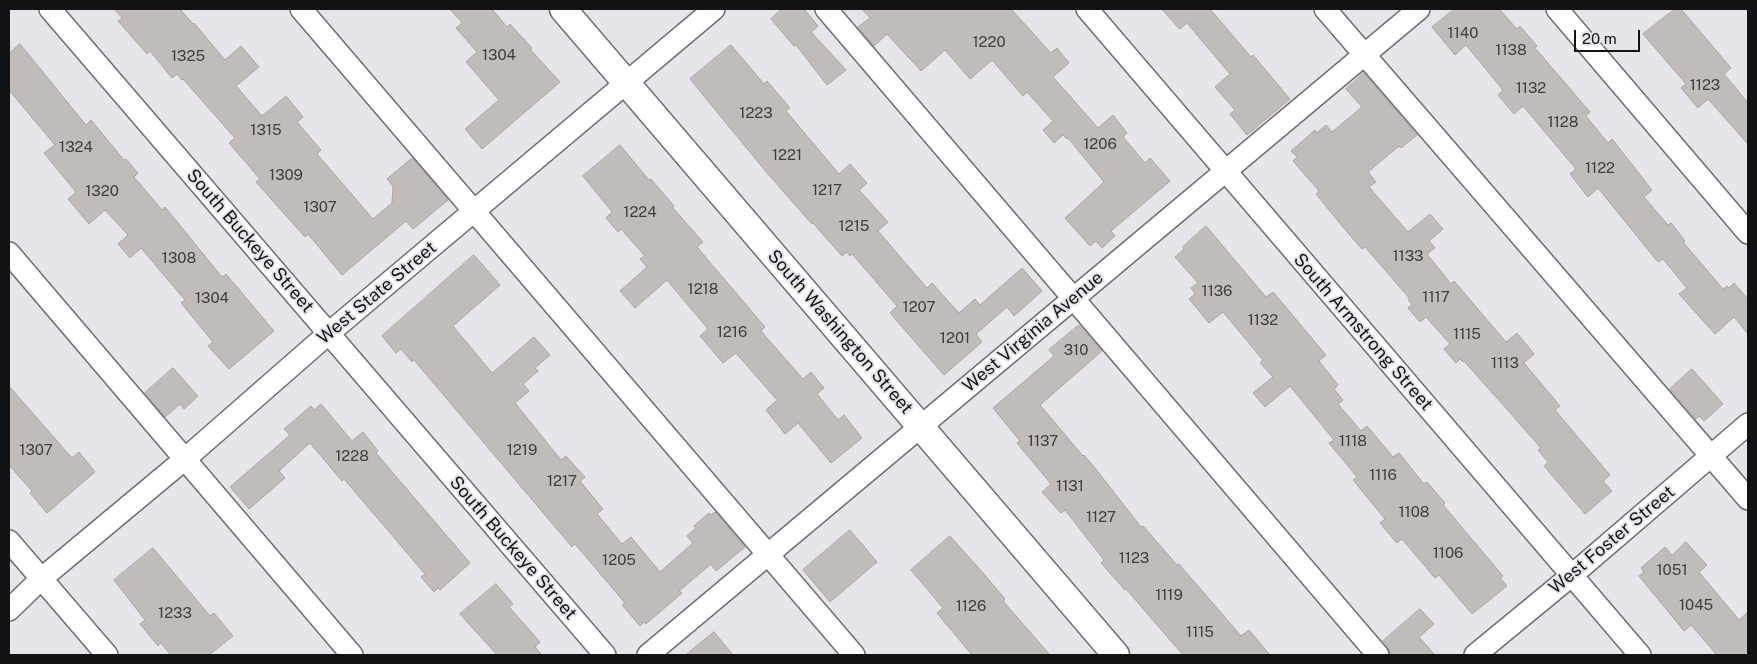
<!DOCTYPE html>
<style>
body{margin:0}
#map{position:relative;width:1757px;height:664px;overflow:hidden;background:#e5e5ea;font-family:"Public Sans",sans-serif}
canvas{display:block}
.frame{position:absolute;inset:0;border:10px solid #121214;pointer-events:none}
.scale{position:absolute;left:1574px;top:30px;width:66px;height:22px;box-sizing:border-box;border:2px solid #121214;border-top:0;padding-left:6px;font-size:15px;line-height:18px;white-space:nowrap;color:#121214;-webkit-text-stroke:4px #e5e5ea;paint-order:stroke}
</style>
<div id="map">
<canvas width="1757" height="664"></canvas>
<div class="frame"></div>
<div class="scale">20 m</div>
</div>
<script>
const context = document.querySelector('canvas').getContext('2d');
context.lineJoin = 'round';
function fill(path, color) {
  context.fillStyle = color;
  context.fill(path, 'evenodd');
}
function trace(path, color, width, dash) {
  context.strokeStyle = color;
  context.lineWidth = width;
  context.lineCap = dash ? 'butt' : 'round';
  context.setLineDash(dash || []);
  context.stroke(path);
}
function drawText(font, color, halo, rows, align = 'center') {
  context.font = font + ' "Public Sans",sans-serif';
  context.lineWidth = 4;
  context.setLineDash([]);
  context.textBaseline = 'middle';
  context.strokeStyle = halo;
  context.fillStyle = color;
  for (const [text, x, y, turn = 0] of rows) {
    context.save();
    context.translate(x, y);
    context.rotate((+turn || 0) * Math.PI / 180);
    context.textAlign = isNaN(turn) ? turn : align;
    if (halo) context.strokeText(text, 0, 0);
    context.fillText(text, 0, 0);
    context.restore();
  }
}
const building = new Path2D(`
 M 114,9 L 180,9 L 193,24 L 194,23 L 225,60 L 241,46 L 259,67 L 236,86 L 262,116 L 286,96 L 303,117 L 297,122 L 321,150 L 317,154 L 373,219 L 392,203 L 393,186 L 387,179 L 412,158 L 448,200 L 413,229 L 406,221 L 342,275 L 308,234 L 305,237 L 256,182 L 260,179 L 229,143 L 235,138 L 183,79 L 182,80 L 177,74 L 172,78 L 150,51 L 147,54 L 118,21 L 122,18 Z
 M 450,9 L 492,9 L 507,27 L 510,24 L 532,48 L 530,49 L 560,82 L 482,149 L 465,129 L 499,100 L 466,62 L 477,52 L 456,28 L 462,23 Z
 M 782,9 L 804,9 L 818,26 L 811,32 L 846,70 L 827,85 L 796,45 L 794,46 L 771,19 Z
 M 862,9 L 1011,9 L 1051,53 L 1057,48 L 1069,63 L 1053,77 L 1098,128 L 1113,115 L 1127,133 L 1123,137 L 1145,163 L 1150,158 L 1170,181 L 1111,231 L 1115,236 L 1102,248 L 1096,241 L 1090,246 L 1065,218 L 1104,182 L 1068,138 L 1067,139 L 1063,135 L 1054,143 L 1043,130 L 1053,121 L 1027,92 L 1023,96 L 992,60 L 970,79 L 945,50 L 921,71 L 887,34 L 874,46 L 858,27 L 870,18 Z
 M 1162,9 L 1210,9 L 1251,57 L 1253,55 L 1290,99 L 1247,135 L 1230,114 L 1235,110 L 1215,87 L 1230,74 L 1187,23 L 1180,29 Z
 M 1455,9 L 1499,9 L 1517,29 L 1520,26 L 1537,46 L 1535,48 L 1590,112 L 1586,116 L 1608,143 L 1612,139 L 1652,190 L 1644,197 L 1668,225 L 1671,223 L 1685,241 L 1683,242 L 1723,289 L 1727,286 L 1729,288 L 1734,283 L 1748,299 L 1748,334 L 1734,317 L 1715,334 L 1679,294 L 1687,288 L 1663,259 L 1658,262 L 1598,188 L 1588,197 L 1570,174 L 1576,169 L 1523,106 L 1514,114 L 1498,95 L 1503,90 L 1466,45 L 1455,55 L 1432,27 Z
 M 1675,9 L 1681,9 L 1731,68 L 1724,74 L 1748,103 L 1748,144 L 1708,99 L 1698,108 L 1681,88 L 1686,84 L 1643,34 Z
 M 20,44 L 86,125 L 91,120 L 124,160 L 126,159 L 138,173 L 134,177 L 162,210 L 165,207 L 222,277 L 226,274 L 274,331 L 229,369 L 208,346 L 213,342 L 181,303 L 185,300 L 141,248 L 130,258 L 118,244 L 128,235 L 105,210 L 89,224 L 68,199 L 76,192 L 44,153 L 55,145 L 9,90 L 9,54 Z
 M 731,45 L 764,84 L 767,81 L 790,108 L 786,111 L 839,174 L 850,164 L 867,183 L 859,190 L 888,222 L 878,231 L 927,288 L 932,283 L 959,313 L 975,299 L 980,305 L 1022,268 L 1042,291 L 1014,316 L 1007,307 L 976,334 L 982,342 L 944,375 L 890,313 L 897,306 L 852,254 L 850,256 L 847,252 L 842,256 L 813,223 L 812,224 L 767,173 L 690,79 Z
 M 1364,73 L 1417,135 L 1401,148 L 1399,146 L 1368,172 L 1376,182 L 1369,187 L 1408,232 L 1430,214 L 1443,229 L 1429,241 L 1435,248 L 1427,254 L 1451,284 L 1454,281 L 1506,342 L 1517,333 L 1534,354 L 1524,363 L 1560,406 L 1555,410 L 1610,475 L 1603,481 L 1612,491 L 1585,514 L 1544,466 L 1548,462 L 1538,450 L 1541,448 L 1464,361 L 1463,362 L 1460,359 L 1456,363 L 1444,349 L 1450,344 L 1426,317 L 1420,322 L 1408,308 L 1412,304 L 1408,300 L 1410,299 L 1365,247 L 1362,249 L 1342,226 L 1316,194 L 1319,191 L 1293,161 L 1297,157 L 1291,151 L 1315,130 L 1317,133 L 1326,125 L 1332,132 L 1362,107 L 1346,89 Z
 M 620,145 L 649,180 L 651,179 L 674,206 L 672,207 L 703,242 L 697,247 L 765,327 L 761,331 L 803,379 L 811,372 L 824,388 L 817,394 L 838,420 L 844,415 L 862,438 L 831,463 L 798,423 L 785,434 L 766,410 L 777,400 L 736,353 L 723,363 L 700,336 L 708,329 L 667,280 L 635,308 L 620,291 L 647,267 L 640,259 L 645,256 L 621,229 L 618,232 L 606,218 L 612,212 L 583,176 Z
 M 1206,226 L 1266,297 L 1273,292 L 1326,355 L 1319,361 L 1338,385 L 1334,389 L 1343,400 L 1338,404 L 1361,431 L 1367,426 L 1393,457 L 1399,453 L 1424,484 L 1427,482 L 1445,503 L 1443,505 L 1503,576 L 1500,578 L 1507,586 L 1472,614 L 1439,575 L 1435,578 L 1402,539 L 1397,543 L 1380,523 L 1385,519 L 1353,480 L 1357,477 L 1329,443 L 1334,440 L 1290,386 L 1265,407 L 1253,393 L 1273,377 L 1260,363 L 1263,360 L 1223,312 L 1209,323 L 1189,299 L 1195,294 L 1191,288 L 1198,283 L 1175,257 L 1184,249 L 1183,247 Z
 M 474,255 L 500,285 L 453,326 L 492,373 L 534,337 L 550,355 L 535,368 L 538,371 L 523,384 L 529,391 L 515,403 L 561,460 L 566,456 L 585,477 L 580,481 L 603,509 L 597,514 L 622,544 L 631,537 L 660,572 L 693,543 L 687,536 L 696,528 L 694,526 L 709,513 L 711,515 L 715,512 L 745,547 L 716,571 L 711,564 L 679,591 L 682,593 L 646,624 L 644,622 L 640,626 L 622,605 L 625,603 L 575,544 L 572,547 L 414,360 L 412,362 L 401,349 L 396,353 L 382,336 Z
 M 1079,325 L 1102,351 L 1040,405 L 1083,456 L 1084,455 L 1095,468 L 1141,527 L 1143,526 L 1177,565 L 1179,564 L 1241,636 L 1249,630 L 1270,655 L 1183,655 L 1126,589 L 1125,590 L 1101,563 L 1104,560 L 1065,510 L 1061,513 L 1042,492 L 1051,484 L 1017,443 L 1020,441 L 993,408 L 1054,356 L 1049,350 Z
 M 173,368 L 198,396 L 184,409 L 180,404 L 165,417 L 145,393 Z
 M 1692,369 L 1723,404 L 1704,421 L 1699,416 L 1696,419 L 1670,389 Z
 M 9,386 L 72,458 L 79,452 L 95,472 L 47,513 L 30,493 L 32,491 L 9,465 Z
 M 321,404 L 352,441 L 363,432 L 378,451 L 376,453 L 470,563 L 440,590 L 438,588 L 434,592 L 421,577 L 425,574 L 344,479 L 342,481 L 310,443 L 279,471 L 285,478 L 249,509 L 230,487 L 290,435 L 284,429 L 311,406 L 314,410 Z
 M 850,530 L 877,562 L 830,602 L 803,570 Z
 M 950,536 L 984,574 L 1005,599 L 1003,601 L 1050,655 L 972,655 L 937,613 L 943,608 L 911,570 Z
 M 1686,542 L 1707,565 L 1699,572 L 1739,620 L 1748,612 L 1748,651 L 1743,655 L 1717,655 L 1691,625 L 1684,631 L 1639,576 L 1644,572 L 1641,568 L 1665,547 L 1672,555 Z
 M 153,548 L 210,616 L 214,613 L 233,636 L 209,655 L 171,655 L 161,643 L 158,646 L 140,624 L 145,620 L 114,580 Z
 M 496,584 L 513,604 L 509,607 L 540,642 L 535,647 L 542,655 L 497,655 L 460,614 Z
 M 1420,609 L 1434,624 L 1419,637 L 1435,655 L 1390,655 L 1388,647 L 1383,641 Z
 M 714,632 L 733,655 L 686,655 Z`);
fill(building, '#c1bcb9');
trace(building, '#a9a4a2', 1);
const minor = new Path2D(`
 M 50,9 L 605,655
 M 301,9 L 854,655
 M 826,9 L 1378,655
 M 1087,9 L 1640,655
 M 1325,9 L 1748,499
 M 1557,9 L 1748,233
 M 9,253 L 352,655
 M 9,541 L 107,655
 M 9,610 L 41,579 L 185,459 L 329,333 L 714,9
 M 648,655 L 1419,9
 M 1475,655 L 1571,576 L 1748,424`);
const major = new Path2D(`
 M 563,9 L 1116,655`);
trace(minor, '#6e6e72', 24);
trace(major, '#6e6e72', 29);
trace(minor, '#fff', 21);
trace(major, '#fff', 26);
drawText('15px', '#3e3c3d', null, [
 ["1140",1463,33],
 ["1220",989,42],
 ["1138",1511,50],
 ["1304",499,55],
 ["1325",188,56],
 ["1123",1705,85],
 ["1132",1531,88],
 ["1223",756,113],
 ["1128",1563,122],
 ["1315",266,130],
 ["1206",1100,144],
 ["1324",76,147],
 ["1221",787,155],
 ["1122",1600,168],
 ["1309",286,175],
 ["1217",827,190],
 ["1320",102,191],
 ["1307",320,207],
 ["1224",640,212],
 ["1215",854,226],
 ["1133",1408,256],
 ["1308",179,258],
 ["1218",703,289],
 ["1136",1217,291],
 ["1117",1436,297],
 ["1304",212,298],
 ["1207",919,307],
 ["1132",1263,320],
 ["1216",732,332],
 ["1115",1467,334],
 ["1201",955,338],
 ["310",1076,350],
 ["1113",1505,363],
 ["1137",1043,441],
 ["1118",1353,441],
 ["1307",36,450],
 ["1219",522,450],
 ["1228",352,456],
 ["1116",1383,475],
 ["1217",562,481],
 ["1131",1070,486],
 ["1108",1414,512],
 ["1127",1101,517],
 ["1106",1448,553],
 ["1123",1134,558],
 ["1205",619,560],
 ["1051",1672,570],
 ["1119",1169,595],
 ["1045",1696,605],
 ["1126",971,606],
 ["1233",175,613],
 ["1115",1200,632]
]);
drawText('18px', '#121214', '#e5e5ea', [
 ["South Buckeye Street",250,241,49],
 ["West State Street",377,293,-40],
 ["South Washington Street",840,332,49],
 ["West Virginia Avenue",1033,332,-40],
 ["South Armstrong Street",1363,332,49],
 ["West Foster Street",1612,540,-40],
 ["South Buckeye Street",513,548,49]
]);
</script>
